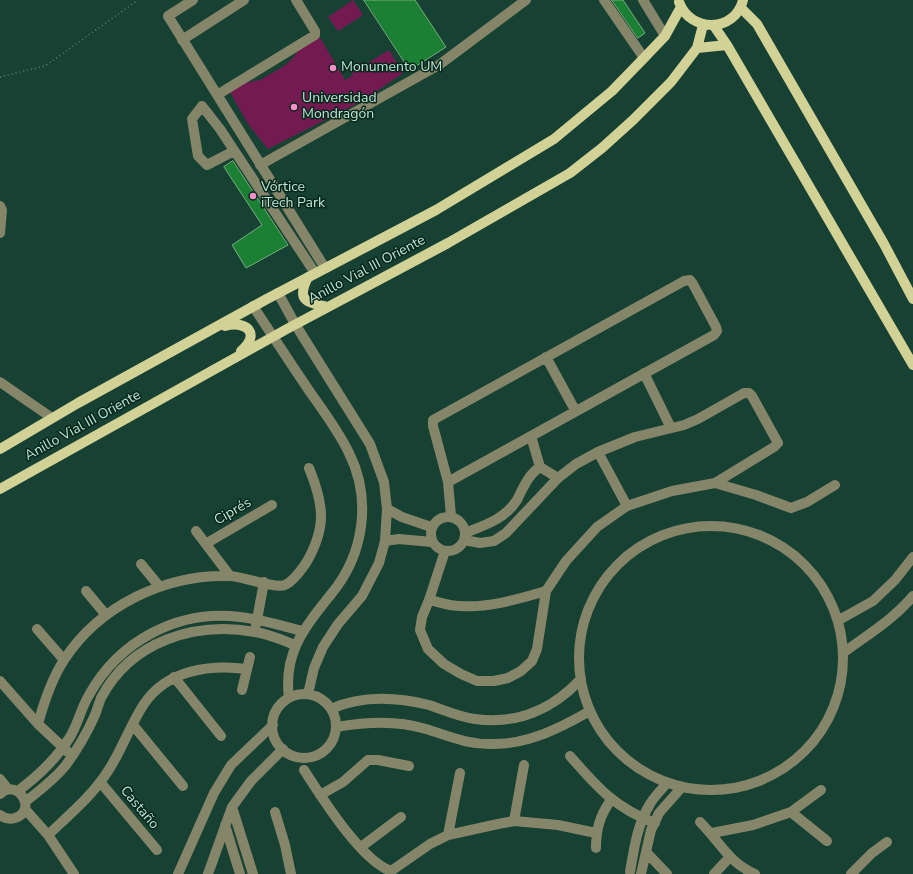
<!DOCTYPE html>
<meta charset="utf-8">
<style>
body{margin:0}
canvas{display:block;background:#174133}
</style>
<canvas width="913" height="874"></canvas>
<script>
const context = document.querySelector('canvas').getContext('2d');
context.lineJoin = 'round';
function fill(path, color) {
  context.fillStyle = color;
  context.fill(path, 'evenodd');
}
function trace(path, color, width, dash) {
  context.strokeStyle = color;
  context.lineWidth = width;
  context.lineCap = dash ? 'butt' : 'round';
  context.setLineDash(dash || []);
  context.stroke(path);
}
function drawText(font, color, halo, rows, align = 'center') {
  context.font = font + ' "Nunito Sans",sans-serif';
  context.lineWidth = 3;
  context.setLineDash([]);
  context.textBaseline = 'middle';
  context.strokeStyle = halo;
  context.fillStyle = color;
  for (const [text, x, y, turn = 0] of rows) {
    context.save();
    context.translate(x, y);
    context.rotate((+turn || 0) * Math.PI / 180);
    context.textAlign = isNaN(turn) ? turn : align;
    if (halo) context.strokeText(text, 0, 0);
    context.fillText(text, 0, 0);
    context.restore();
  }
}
fill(new Path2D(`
 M 353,0 L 363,15 L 338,31 L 328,17 Z
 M 319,36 L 345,80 L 353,75 L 349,67 L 359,62 L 363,66 L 389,50 L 403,73 L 364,100 L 268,149 L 248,124 L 230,92 L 245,83 L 260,80 L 284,66 L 294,57 L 300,47 Z`), '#731a51');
const building = new Path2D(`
 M 364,0 L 415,0 L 446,47 L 410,70 Z
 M 612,0 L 623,0 L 645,33 L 638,38 Z
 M 233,161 L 288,245 L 246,268 L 232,245 L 262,225 L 224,167 Z`);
fill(building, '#1b7f34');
trace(building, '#77ad7d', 1);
trace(new Path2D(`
 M 0,77 L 45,66 L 138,0`), '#588172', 1.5, [1, 3]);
trace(new Path2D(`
 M 193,0 L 168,16 L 325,268
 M 604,0 L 644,58
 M 643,0 L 665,36
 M 182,40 L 244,0
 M 217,95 L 315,35 L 315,31 L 296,0
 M 234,151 L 207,165 L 198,156 L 192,119 L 202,106 L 220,129 L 315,273
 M 260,165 L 439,65 L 526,0
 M 0,206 L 2,210 L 0,233
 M 278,293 L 295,324 L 370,444 L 384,482 L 387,509 L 385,541 L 379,563 L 362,596 L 338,624 L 323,647 L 314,668 L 308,694
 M 253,306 C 272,335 291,364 310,392 C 324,412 339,432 349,453 C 372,499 364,554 332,593 C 305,627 283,652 289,698
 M 546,357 L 575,410
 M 644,373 L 671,428
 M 0,382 L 52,418
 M 531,436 L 540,467
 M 598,452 L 627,506
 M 540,467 L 558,478
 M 448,482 L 714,335 L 717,331 L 716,327 L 693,284 L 690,280 L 684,281 L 433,420 L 433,426 L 448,482 L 451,516
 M 387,509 L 402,517 L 431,527
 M431 534a17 17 0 1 1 34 0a17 17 0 1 1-34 0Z
 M579 658a132 132 0 1 1 264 0a132 132 0 1 1-264 0Z
 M 196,531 L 230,576
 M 465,533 C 485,525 505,519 517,500 C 523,488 528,475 540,467
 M 464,540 L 480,543 L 494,541 L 506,533 L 558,478 L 576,464 L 598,452 L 635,437 L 684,425 L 698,419 L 744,393 L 749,393 L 752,396 L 778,443 L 774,447 L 715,483
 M 385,541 L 399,539 L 432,542
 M 207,543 L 272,505
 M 445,551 L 429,600 L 422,617 L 420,630 L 428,649 L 444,664 L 461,674 L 477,681 L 494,681 L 508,678 L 521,671 L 532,661 L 537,649 L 546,591 L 566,561 L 597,527 L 627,506 L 672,491 L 715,483 L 756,495 L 791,508 L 807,502 L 835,485
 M 141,564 L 159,586
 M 86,591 L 106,615
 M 429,600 C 439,602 450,606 460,606 C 489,608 518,599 546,591
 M 839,620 L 873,601 L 895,580 L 913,557
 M 256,625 L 264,582
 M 37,629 L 64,660
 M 843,653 C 867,635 894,619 913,596
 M 174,677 L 221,736
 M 0,681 L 38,724 L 68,752
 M 242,690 L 250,657
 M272 726a32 32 0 1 1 64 0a32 32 0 1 1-64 0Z
 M 331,709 C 362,695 396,697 429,705 C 444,710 459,717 475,719 C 517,725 553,709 581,679
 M 38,724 C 44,702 51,680 64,660 C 99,606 165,574 229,576 C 242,576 275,589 285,585 C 294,581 301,570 306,563 C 327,527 324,505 309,468
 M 133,725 L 183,786
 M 336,727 C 366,722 396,720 426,729 C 449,736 468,745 494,744 C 529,744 560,728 590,711
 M 570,756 C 597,787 615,808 655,823
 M 304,770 C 321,796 361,861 391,871 L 430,844 L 448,835 L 498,824 L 514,821 L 558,825 L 596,833
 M 0,779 L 8,789
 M 101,783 L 157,850
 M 18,791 C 38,776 57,758 70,737 C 78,724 81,708 89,695 C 119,641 178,609 240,617 C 261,619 282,626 302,631
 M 0,794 C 18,777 38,811 15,818 C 9,820 4,818 0,815
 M 320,795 L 343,782 L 368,760 L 378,760 L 409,766
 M 25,802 C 39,791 55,779 66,765 C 77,750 87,733 95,715 C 97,710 99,703 101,698 C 131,641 195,621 255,632 C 269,634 282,640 295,645
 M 232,807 L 253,874
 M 25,809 L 48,835 L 74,874
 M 275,812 L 285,845 L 291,874
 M 791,812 L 827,841
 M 514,821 L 524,765
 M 700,822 C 720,842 728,862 755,874
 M 225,825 L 240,874
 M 712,833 L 753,825 L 791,812 L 821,790
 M 48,835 C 69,815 92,796 108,771 C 122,750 130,725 144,704 C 167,670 209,664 247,669
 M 448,835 L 460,773
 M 361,847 L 401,817
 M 596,848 C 596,829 600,815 611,800
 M 646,852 L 667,874
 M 630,872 C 634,849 637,825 650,804 C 654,797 661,790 667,783
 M 178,874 L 214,793 L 231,765 L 273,725
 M 208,874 L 232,807 L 251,781 L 283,749
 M 641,874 L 651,830 L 659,813 L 682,787
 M 714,874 L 729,858
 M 851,874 L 872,853 L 887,842`), '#858569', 10);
trace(new Path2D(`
 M 679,2 C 690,33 735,33 743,0
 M 741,8 L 757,24 L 884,244 L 913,299
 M 714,26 L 727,45 L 913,365
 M 697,48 L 727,45
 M 308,277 C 296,301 306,302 328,307
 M 225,326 C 247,320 261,334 241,351
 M 0,449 L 78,403 L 265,300 L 436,210 L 554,139 L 612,91 L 644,58 L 665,36 L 681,7
 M 0,489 L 285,330 L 448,243 L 570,173 L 602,148 L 633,120 L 671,82 L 697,48 L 703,25`), '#d2d196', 10);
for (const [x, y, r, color] of [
 [333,68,4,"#f98fc9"],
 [294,107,4,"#f98fc9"],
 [253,196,4,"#f98fc9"]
]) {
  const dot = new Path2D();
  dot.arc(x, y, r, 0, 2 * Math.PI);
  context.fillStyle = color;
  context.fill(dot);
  trace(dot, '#04261b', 1.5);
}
drawText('14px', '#bfe5d4', '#04261b', [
 ["Monumento UM",341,68],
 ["Universidad",302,99],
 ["Mondragón",302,115],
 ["Vórtice",261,188],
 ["iTech Park",261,204]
], 'left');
drawText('14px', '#bfe5d4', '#04261b', [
 ["Anillo Vial III Oriente",367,270,-28],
 ["Anillo Vial III Oriente",83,426,-29],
 ["Ciprés",233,512,-30],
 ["Castaño",139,808,50]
]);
</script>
